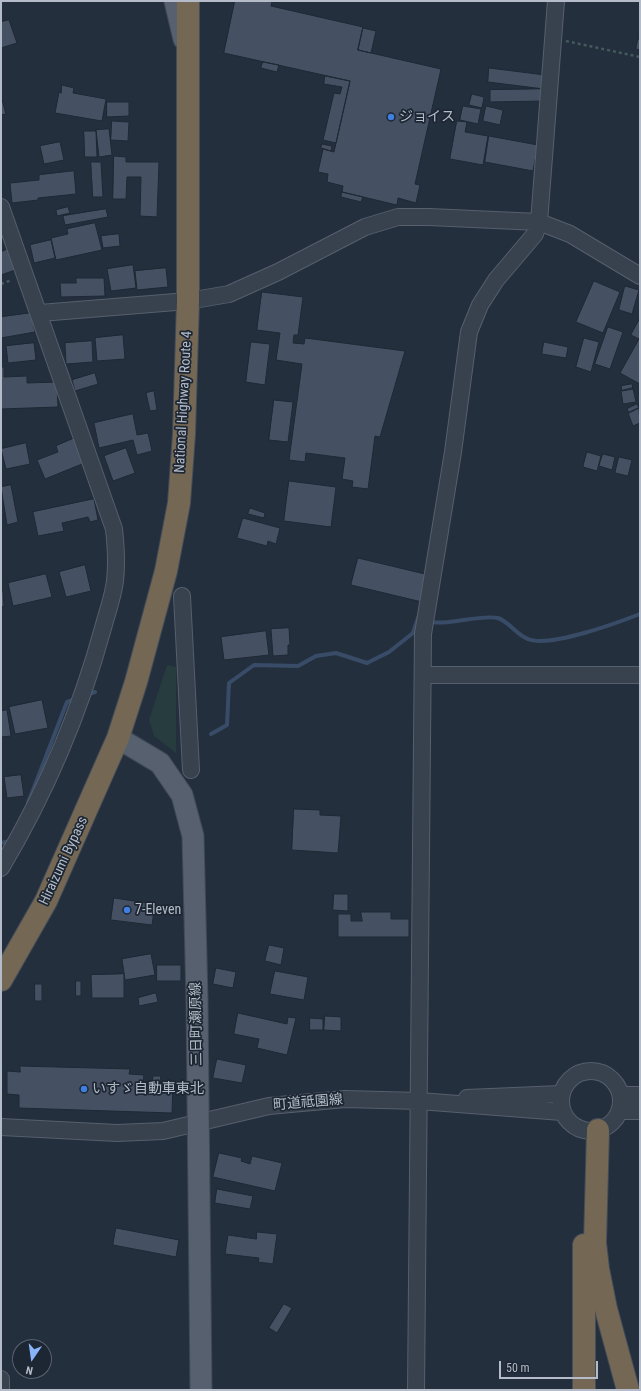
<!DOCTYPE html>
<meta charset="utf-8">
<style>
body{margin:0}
#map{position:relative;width:641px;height:1391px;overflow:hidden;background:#242f3e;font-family:"Roboto Condensed",sans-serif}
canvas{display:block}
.frame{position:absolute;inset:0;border:2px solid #b4bcc9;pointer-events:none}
.north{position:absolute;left:12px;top:1339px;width:40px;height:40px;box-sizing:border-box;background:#1d2633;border:1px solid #59626f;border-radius:50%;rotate:193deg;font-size:11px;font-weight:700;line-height:16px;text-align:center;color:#b4bcc9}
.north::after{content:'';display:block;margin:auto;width:14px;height:18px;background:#8ab4f8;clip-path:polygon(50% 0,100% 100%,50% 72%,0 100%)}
.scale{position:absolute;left:499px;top:1361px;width:99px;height:18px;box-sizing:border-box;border:2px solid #b4bcc9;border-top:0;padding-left:5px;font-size:12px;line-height:14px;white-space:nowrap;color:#b4bcc9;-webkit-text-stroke:3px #1d2633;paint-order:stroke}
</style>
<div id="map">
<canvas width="641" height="1391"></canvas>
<div class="frame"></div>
<div class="north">N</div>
<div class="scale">50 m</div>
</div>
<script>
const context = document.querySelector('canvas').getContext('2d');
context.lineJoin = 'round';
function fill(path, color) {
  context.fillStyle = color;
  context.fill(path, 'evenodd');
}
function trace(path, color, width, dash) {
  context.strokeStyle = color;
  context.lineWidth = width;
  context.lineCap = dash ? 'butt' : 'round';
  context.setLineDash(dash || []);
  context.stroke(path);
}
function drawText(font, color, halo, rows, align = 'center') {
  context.font = font + ' "Roboto Condensed","Noto Sans JP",sans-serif';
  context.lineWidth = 3.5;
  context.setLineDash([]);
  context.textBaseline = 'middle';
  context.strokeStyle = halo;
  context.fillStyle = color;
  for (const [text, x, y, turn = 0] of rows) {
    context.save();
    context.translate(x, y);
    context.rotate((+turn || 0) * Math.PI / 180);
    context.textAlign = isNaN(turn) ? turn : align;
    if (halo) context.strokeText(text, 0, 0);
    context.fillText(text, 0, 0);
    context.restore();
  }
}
fill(new Path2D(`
 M 167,665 L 176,667 L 176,753 L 154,736 L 149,720 Z`), '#263c3f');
trace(new Path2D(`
 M 428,621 C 442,627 480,614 498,618 C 508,621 517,635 528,639 C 549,648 617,623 640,614
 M 86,695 L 95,692
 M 211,734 L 227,725 L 229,683 L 254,665 L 298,666 L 316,656 L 336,653 L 367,663 L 389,652 L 413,633 L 418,618
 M 28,803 L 67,702 L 76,699
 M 1,843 L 11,841`), '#394c67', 4);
const building = new Path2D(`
 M 235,1 L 272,1 L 271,6 L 363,27 L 358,50 L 441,69 L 415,184 L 420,185 L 416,203 L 398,198 L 397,205 L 342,192 L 343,186 L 327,182 L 328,174 L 318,172 L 323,149 L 334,152 L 350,81 L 224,53 Z
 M 9,20 L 17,43 L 1,48 L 1,22 Z
 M 363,28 L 376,31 L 371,53 L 358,50 Z
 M 638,39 L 640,40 L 640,50 L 636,49 Z
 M 263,62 L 279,65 L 277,72 L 261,68 Z
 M 489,68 L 545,75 L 544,89 L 488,82 Z
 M 325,76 L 350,81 L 336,143 L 323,140 L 334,93 L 340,94 L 342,87 L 324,84 Z
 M 62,85 L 74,88 L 73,93 L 106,99 L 102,121 L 55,113 L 59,92 L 61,93 Z
 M 544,89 L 544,101 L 490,102 L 490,90 Z
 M 472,94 L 484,97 L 482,108 L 469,105 Z
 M 1,96 L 6,114 L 1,115 Z
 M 107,102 L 129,102 L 129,116 L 107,117 Z
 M 463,106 L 481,109 L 478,124 L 460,120 Z
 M 486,106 L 503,110 L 500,125 L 483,121 Z
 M 112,121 L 129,122 L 128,141 L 111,140 Z
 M 457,121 L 467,122 L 465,132 L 488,136 L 483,165 L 450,159 Z
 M 109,129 L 112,155 L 99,157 L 96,130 Z
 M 84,131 L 96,131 L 97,157 L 85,157 Z
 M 489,136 L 538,145 L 533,171 L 485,162 Z
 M 60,142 L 64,160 L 44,164 L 40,146 Z
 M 322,144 L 332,146 L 331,151 L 321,148 Z
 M 114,156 L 126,157 L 126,162 L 159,162 L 157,217 L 140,216 L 141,177 L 127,177 L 126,199 L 113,199 Z
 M 91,162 L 101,162 L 103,197 L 93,197 Z
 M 74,171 L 76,194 L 38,198 L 38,200 L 12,203 L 10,183 L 39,180 L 39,175 Z
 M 342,192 L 363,197 L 361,202 L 341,197 Z
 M 68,207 L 70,213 L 57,216 L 56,210 Z
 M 106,209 L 108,217 L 65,225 L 63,216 Z
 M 95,223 L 102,250 L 56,260 L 51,238 L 68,234 L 67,229 Z
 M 119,234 L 120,246 L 103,248 L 101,236 Z
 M 51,240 L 55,258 L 34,263 L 30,245 Z
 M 10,248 L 18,269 L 1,275 L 1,252 Z
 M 133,265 L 136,288 L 111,291 L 107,269 Z
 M 166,268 L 168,287 L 137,290 L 135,271 Z
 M 76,278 L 104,278 L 105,296 L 61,297 L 60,283 L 76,283 Z
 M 594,281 L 620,292 L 603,333 L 576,322 Z
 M 625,286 L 639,290 L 632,314 L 619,310 Z
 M 262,292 L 303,297 L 298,335 L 294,335 L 293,343 L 304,344 L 305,338 L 405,351 L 380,437 L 375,436 L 368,489 L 352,487 L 353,481 L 342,479 L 345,458 L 306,453 L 305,462 L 289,460 L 302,364 L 276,360 L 280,333 L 257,330 Z
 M 31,313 L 35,332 L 1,338 L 1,317 Z
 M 640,318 L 640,384 L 620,373 L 639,339 L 631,335 Z
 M 608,327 L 623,332 L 610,369 L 595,364 Z
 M 123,335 L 125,359 L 97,361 L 95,338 Z
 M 584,338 L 599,342 L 591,372 L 576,367 Z
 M 92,341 L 93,362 L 66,364 L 65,343 Z
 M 251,342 L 270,344 L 265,385 L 246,382 Z
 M 544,342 L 568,347 L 566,358 L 542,354 Z
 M 34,343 L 36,360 L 8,363 L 6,346 Z
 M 1,367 L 4,367 L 4,377 L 27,376 L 27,383 L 57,382 L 58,407 L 1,409 Z
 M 95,373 L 98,384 L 75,391 L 72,380 Z
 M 632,384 L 633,389 L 622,391 L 621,386 Z
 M 633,388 L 636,402 L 623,404 L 621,391 Z
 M 154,391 L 157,410 L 150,411 L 146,393 Z
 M 274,400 L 293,402 L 288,442 L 269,440 Z
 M 637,404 L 639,408 L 629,413 L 627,409 Z
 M 639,408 L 640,423 L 633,426 L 628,413 Z
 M 133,414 L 137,435 L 148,433 L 152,451 L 137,455 L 133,440 L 99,448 L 94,423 Z
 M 77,437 L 87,462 L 45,479 L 37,460 L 58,452 L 56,446 Z
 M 26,443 L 30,464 L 6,469 L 1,449 Z
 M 126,448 L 135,473 L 113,481 L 104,456 Z
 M 587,452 L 601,456 L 597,471 L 583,467 Z
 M 603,454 L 615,457 L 612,470 L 599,466 Z
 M 619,457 L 632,460 L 628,476 L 615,473 Z
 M 289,481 L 336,487 L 331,527 L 284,521 Z
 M 11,485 L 18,522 L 7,525 L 1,487 Z
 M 94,499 L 98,520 L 90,522 L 88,517 L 62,523 L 64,531 L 38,536 L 33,512 Z
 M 250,508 L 265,513 L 264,518 L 248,514 Z
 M 243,518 L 280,528 L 276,544 L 268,541 L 267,546 L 237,538 Z
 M 358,558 L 429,575 L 422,602 L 351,585 Z
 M 85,565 L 91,591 L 66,597 L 59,572 Z
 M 46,574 L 52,597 L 13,606 L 8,583 Z
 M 1,591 L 3,591 L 4,606 L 1,607 Z
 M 289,628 L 290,645 L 288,645 L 288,655 L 273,656 L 271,629 Z
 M 266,631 L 269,655 L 224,660 L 221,637 Z
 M 42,700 L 48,728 L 15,734 L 9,707 Z
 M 7,710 L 11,736 L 1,737 L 1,711 Z
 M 21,775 L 24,796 L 7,798 L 4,777 Z
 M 294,809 L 320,810 L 320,815 L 341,816 L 338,853 L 292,850 Z
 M 334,894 L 348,894 L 348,911 L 333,910 Z
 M 114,898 L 155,904 L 152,925 L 111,920 Z
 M 361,912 L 391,912 L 391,919 L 409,919 L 409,937 L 338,937 L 338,914 L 351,914 L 351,921 L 362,921 Z
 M 269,945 L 284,948 L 281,965 L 265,961 Z
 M 151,954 L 155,975 L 125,980 L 122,959 Z
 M 157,965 L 181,965 L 181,981 L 157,981 Z
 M 216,968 L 236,972 L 233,988 L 213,984 Z
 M 275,971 L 308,977 L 304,1000 L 270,994 Z
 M 124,974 L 124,998 L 92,998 L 91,975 Z
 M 76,981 L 81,981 L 81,996 L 76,996 Z
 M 35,984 L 42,984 L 42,1001 L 35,1001 Z
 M 156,993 L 158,1002 L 139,1006 L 138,998 Z
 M 238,1013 L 287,1024 L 288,1017 L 296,1018 L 287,1055 L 257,1048 L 259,1039 L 234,1034 Z
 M 325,1016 L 341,1017 L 341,1031 L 324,1030 Z
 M 310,1018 L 323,1019 L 323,1030 L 310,1030 Z
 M 217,1059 L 246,1065 L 242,1083 L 213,1078 Z
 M 20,1066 L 130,1069 L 129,1074 L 144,1075 L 143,1082 L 152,1083 L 153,1076 L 161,1076 L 160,1083 L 173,1083 L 172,1113 L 19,1108 L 19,1095 L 7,1094 L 7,1071 L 20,1072 Z
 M 219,1153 L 242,1158 L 241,1161 L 250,1164 L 252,1156 L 282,1163 L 275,1191 L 213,1177 Z
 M 217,1189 L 253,1196 L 250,1209 L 215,1203 Z
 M 116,1228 L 179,1240 L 176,1257 L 113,1245 Z
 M 257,1232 L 277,1234 L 273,1264 L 258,1262 L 259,1258 L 225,1254 L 228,1235 L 256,1239 Z
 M 284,1304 L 292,1308 L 277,1333 L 269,1328 Z`);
fill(building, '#455162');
trace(building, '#1f2835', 1);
const minor = new Path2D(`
 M 1,207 L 114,529 C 116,547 117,564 115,581 C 113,597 107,613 103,628 C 80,712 45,794 1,868
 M 40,313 L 188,301 L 229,294 L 278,272 L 365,227 L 398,217 L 429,217 L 539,222 L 570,234 L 640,276
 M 182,596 L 191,770
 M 424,675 L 640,675
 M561 1101a30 30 0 1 1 60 0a30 30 0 1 1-60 0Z
 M 621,1095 L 640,1095
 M 467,1098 L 561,1094
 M 620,1111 L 640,1111
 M 1,1127 L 117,1133 L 163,1131 L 269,1106 L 345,1099 L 419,1101 L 562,1112
 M 1,1379 L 1,1390
 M 416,1390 L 423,634 L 453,452 L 469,332 L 480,305 L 496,280 L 535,234 L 539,222 L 556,1`);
const major = new Path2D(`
 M 175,1 L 184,39
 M 118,738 L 160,763 L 182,795 L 193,836 L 197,1000 L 201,1390`);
const highway = new Path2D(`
 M 1,980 L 46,901 L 118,738 L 136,682 L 166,571 L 179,503 L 184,434 L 188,301 L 188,1
 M 598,1130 L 595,1243 L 598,1269 L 606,1309 L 628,1390
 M 584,1390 L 584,1245`);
trace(minor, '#565f6c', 18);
trace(major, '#414a57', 23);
trace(highway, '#434c59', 24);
trace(new Path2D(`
 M 566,41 L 640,57
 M 1,284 L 12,280`), '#44595c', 2.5, [3, 3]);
trace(minor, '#38414e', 16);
trace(major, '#56606e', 21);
trace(highway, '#746855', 22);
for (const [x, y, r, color] of [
 [391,117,4,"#3f7fe0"],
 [127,910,4,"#3f7fe0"],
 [84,1089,4,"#3f7fe0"]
]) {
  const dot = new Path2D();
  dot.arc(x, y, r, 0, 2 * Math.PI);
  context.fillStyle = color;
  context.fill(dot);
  trace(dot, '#1d2633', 1.5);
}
drawText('14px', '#b4bcc9', '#1d2633', [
 ["ジョイス",399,117],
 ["7-Eleven",135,910],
 ["いすゞ自動車東北",92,1089]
], 'left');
drawText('14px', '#b4bcc9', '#1d2633', [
 ["National Highway Route 4",184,402,-87],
 ["Hiraizumi Bypass",64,861,-65],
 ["三日町瀬原線",197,1024,-91],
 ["町道祗園線",308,1103,-5]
]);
</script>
